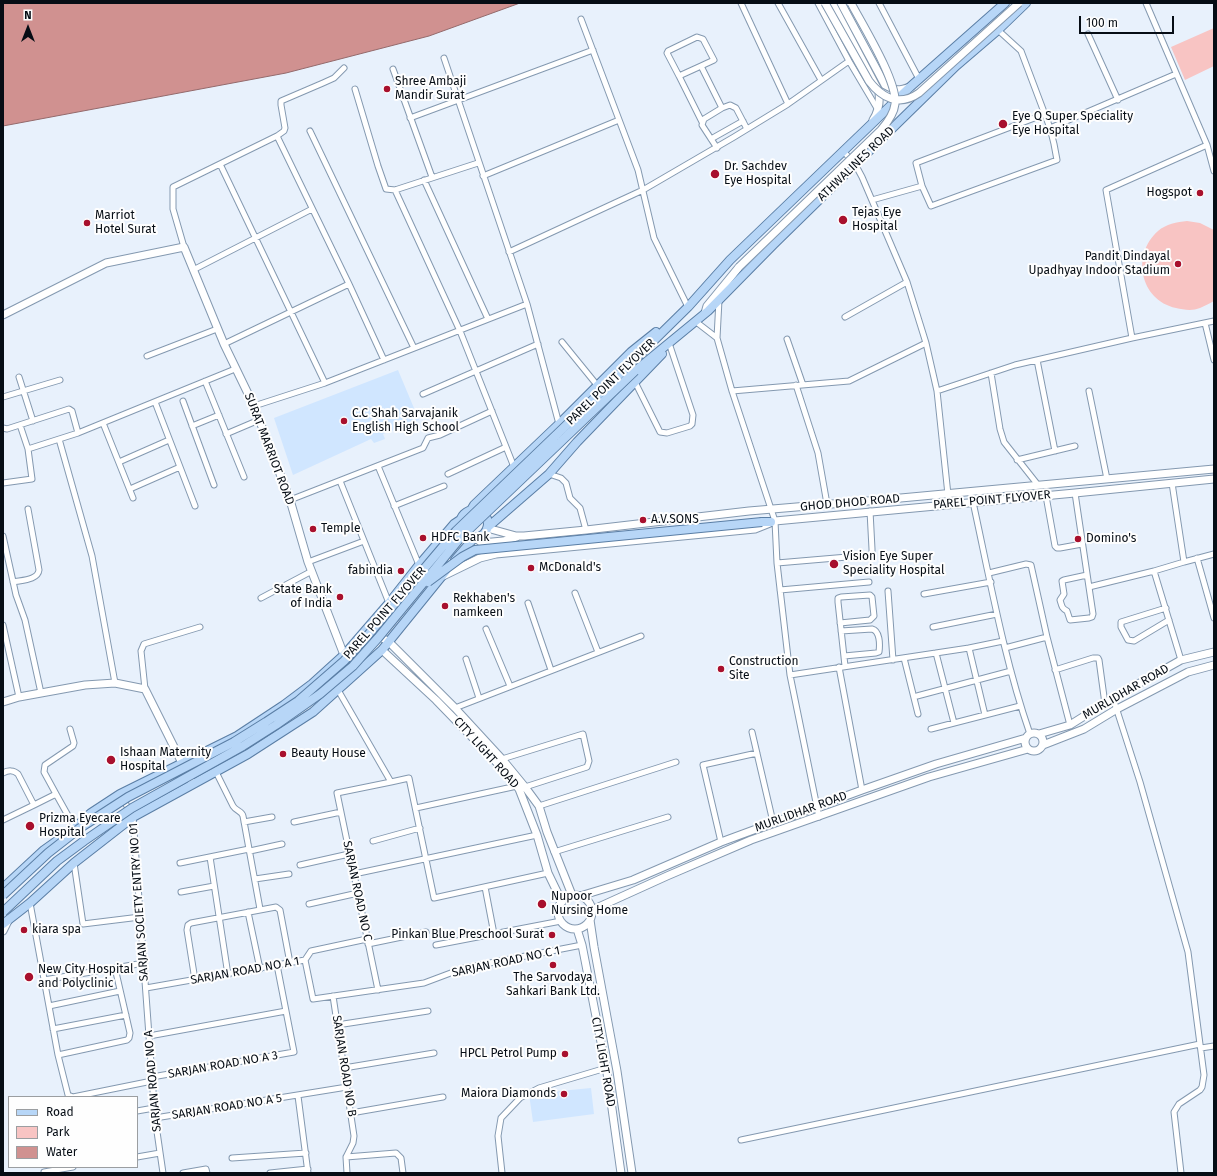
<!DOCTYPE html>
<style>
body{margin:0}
#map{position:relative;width:1217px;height:1176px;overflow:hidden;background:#e8f1fc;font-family:"Fira Sans",sans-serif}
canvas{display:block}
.frame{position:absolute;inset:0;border:4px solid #060d15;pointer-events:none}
.legend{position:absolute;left:8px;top:1096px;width:130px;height:72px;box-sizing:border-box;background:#fefefe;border:1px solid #9b9ea1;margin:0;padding:5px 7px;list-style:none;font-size:12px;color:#060d15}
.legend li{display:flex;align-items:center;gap:8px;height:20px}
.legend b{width:20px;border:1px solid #9b9ea1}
.north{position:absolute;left:8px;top:8px;width:40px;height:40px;-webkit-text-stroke:3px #fefefe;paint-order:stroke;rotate:0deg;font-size:11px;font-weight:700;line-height:16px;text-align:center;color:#060d15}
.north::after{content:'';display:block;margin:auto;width:14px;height:18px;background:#060d15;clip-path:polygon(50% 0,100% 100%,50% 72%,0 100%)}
.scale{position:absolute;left:1079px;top:16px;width:95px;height:18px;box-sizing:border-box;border:2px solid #060d15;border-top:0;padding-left:5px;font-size:12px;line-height:14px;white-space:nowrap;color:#060d15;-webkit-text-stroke:3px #fefefe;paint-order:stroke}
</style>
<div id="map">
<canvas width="1217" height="1176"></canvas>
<div class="frame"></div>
<ul class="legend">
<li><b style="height:5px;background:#b7d6f7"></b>Road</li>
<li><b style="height:11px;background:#f8c4c3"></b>Park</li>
<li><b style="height:11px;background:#d09190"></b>Water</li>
</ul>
<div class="north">N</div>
<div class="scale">100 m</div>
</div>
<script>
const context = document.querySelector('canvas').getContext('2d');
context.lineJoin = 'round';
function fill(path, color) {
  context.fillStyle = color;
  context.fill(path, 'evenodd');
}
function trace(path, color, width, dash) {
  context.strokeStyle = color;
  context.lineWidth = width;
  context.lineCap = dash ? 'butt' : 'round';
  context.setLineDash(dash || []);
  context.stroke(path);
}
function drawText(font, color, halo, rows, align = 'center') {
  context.font = font + ' "Fira Sans",sans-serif';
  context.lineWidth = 4;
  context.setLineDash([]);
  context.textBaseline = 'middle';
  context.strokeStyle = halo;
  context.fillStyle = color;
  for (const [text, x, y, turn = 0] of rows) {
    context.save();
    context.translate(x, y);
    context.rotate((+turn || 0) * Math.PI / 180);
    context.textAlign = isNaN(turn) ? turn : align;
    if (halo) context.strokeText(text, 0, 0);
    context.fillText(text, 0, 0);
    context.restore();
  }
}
fill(new Path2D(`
 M 398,370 L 419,420 L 409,423 L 411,428 L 406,429 L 405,426 L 383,434 L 385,439 L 374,443 L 371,439 L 293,475 L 274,418 Z
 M 591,1088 L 594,1114 L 533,1122 L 529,1094 Z`), '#d0e6ff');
fill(new Path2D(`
 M 1214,28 L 1214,66 L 1185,80 L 1171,47 Z
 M 1187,221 L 1200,223 L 1214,230 L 1214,301 C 1210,303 1205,306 1200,308 C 1193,311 1184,310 1176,308 C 1140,300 1131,255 1158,231 C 1166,224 1177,222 1187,221 Z`), '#f8c4c3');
const water = new Path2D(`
 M 3,3 L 520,3 L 429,36 L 286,73 L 3,126 Z`);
fill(water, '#d09190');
trace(water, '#93696b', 1);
const street = new Path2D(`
 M 741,3 L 788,104
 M 778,3 L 821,80
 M 818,3 L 849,61 L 878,110
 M 879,3 L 919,79
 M 1146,3 L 1207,145 L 1214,171
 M 581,19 L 638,170 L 654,238 L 688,307
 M 1088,34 L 1118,100
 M 444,58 L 527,304 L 559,424
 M 701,66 L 679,76 L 702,122
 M 393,69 L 432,177
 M 679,76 L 667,53 L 668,51 L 697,37 L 703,39 L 714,60 L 701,66 L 722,108 L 730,105 L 736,108 L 747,129
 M 355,89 L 378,166 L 386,189 L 395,190 L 478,163
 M 410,118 L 593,50
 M 1050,128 L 1176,74
 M 310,131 L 414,348
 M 277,136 L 284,131 L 285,128 L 281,105 L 281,101 L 323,83 L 334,78 L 344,68
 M 711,139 L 743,121
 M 717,148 L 702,125 L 704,119 L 722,108
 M 843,151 L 855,164 L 862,177 L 907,282 L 926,343 L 937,391 L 1015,365 L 1132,338 L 1214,321
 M 220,164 L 325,383
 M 483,176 L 619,120
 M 424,180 L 488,319
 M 922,186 L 916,163 L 1045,114
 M 395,190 L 460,331 L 514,467
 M 872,200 L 922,186 L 931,206 L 1057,160 L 1054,144 L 1050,128 L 1021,51 L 998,30
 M 184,247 L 173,209 L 173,187 L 277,136 L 349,284 L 384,360
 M 509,252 L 643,190 L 734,137 L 788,104 L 849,61
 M 193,270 L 312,209
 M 845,317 L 907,282
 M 695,321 L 717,338 L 719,300
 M 1205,323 L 1214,360
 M 717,338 L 732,391 L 775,521 L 777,563 L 790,675 L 819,817
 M 1132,338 L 1106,190 L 1207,145
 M 787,339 L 803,385
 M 562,342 L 597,385
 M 224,344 L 349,284
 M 147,356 L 217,329
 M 1037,360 L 1055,451
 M 991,373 L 1000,429 L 1004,442 L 1038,485
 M 19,377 L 33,421
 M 205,381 L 244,477
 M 635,382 L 660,432 L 667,433 L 690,426 L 692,424 L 693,415 L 670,346
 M 796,385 L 818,453 L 827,504
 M 732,391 L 849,381 L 926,343
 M 937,391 L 949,504
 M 1089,391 L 1107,479
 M 423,394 L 538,344
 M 3,397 L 60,380
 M 183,401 L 214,485
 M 155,402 L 195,506
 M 254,406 L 325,383 L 527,304
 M 103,423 L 133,498
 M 20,425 L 28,449
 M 192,426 L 219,415
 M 3,428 L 7,429 L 69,409 L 72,411 L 78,433
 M 226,434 L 259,420
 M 59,439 L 92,556 L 115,683
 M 1017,460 L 1075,446
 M 119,462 L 169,440
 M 378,466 L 419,565
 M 448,474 L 506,447
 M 549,474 L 561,478 L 566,483 L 570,498 L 580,508 L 586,530
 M 340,481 L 389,603
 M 3,483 L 32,479 L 28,449 L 78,433 L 235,369
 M 1172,483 L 1184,562
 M 130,489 L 180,467
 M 1075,493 C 1081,534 1087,574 1093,614 L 1092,617 L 1089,618 L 1070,620 L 1067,611 C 1062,608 1062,607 1060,600 L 1064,594 L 1062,581 L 1064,580 L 1087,575
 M 1046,496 L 1055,546 L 1057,548 L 1060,548 L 1082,544
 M 290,500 L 423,448 L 428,438 L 440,435 L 492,411
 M 973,502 C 990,580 1004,659 1030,734
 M 394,506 L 444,486
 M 3,536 L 16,595 L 25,620 L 41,693
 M 1197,558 L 1214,618
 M 308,562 L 364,541
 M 777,563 L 871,555 L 872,553 L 872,549 L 870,511
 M 1154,571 L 1181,660
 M 989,573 L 1026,564 L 1031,565 L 1047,637 L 1070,725
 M 13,582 C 22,580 38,580 39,570 L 28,509
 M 1089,587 L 1154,571 L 1184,562 L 1214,554
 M 780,590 L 869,582
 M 888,591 L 893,660
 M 575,593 L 598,652
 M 924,594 L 991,582
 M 261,598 L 312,571
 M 528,603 L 551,670
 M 1166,608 L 1121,622 L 1121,627 L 1128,640 L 1134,641 L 1169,620
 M 840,623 L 870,620 L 874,616 L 872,597 L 870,595 L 841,597 L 838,598 L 838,602 L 845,666
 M 3,625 L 19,697
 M 933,627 L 997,614
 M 486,629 L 510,686
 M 841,631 L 872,629 C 880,631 880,644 879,652 L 876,653 L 844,656
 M 969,648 L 985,715
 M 1005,648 L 1047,637
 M 936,653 L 954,723
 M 904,658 L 918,714
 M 466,659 L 479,698
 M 839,667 L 862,790
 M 1055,670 L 1093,658 L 1098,658 L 1099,660 L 1105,704
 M 790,675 L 969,648 L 1003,641
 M 145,689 L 141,651 L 144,644 L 200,627
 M 338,690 L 391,782 L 337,793 L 378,990
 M 917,696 L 1011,671
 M 1113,698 L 1140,782 L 1188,952 L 1204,1075 L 1202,1087 L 1200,1090 L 1179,1104 L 1174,1112 L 1181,1173
 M 455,708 L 641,636
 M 931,729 L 1020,706
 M 752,732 L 773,822
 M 502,759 L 583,734 L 589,761 L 587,767 L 522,788
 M 216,772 L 233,806 C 236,811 242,811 243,816 L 260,909
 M 3,773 C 8,770 14,770 18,774 L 34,805 L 56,794 L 75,828
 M 391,782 L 409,778 L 434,898 L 548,873
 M 56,794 L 44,772 L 45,765 L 73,746 L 74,743 L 70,729
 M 123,799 L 133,817 L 155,1118 L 163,1173
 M 539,806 L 676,762
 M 416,808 L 517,786
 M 3,820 L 34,805
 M 244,822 L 272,817
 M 294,822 L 341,812
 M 373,841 L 420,828
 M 721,842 L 703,765 L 757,753
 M 250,851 L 282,844
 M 554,852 L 668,817
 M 210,857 L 228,975
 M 74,863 L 83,924 L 140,917
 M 180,863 L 249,849
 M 300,865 L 349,854
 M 354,874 L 537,835
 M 255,879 L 289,874
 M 485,887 L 494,934
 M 181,892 L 214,886
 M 30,903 L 58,1055 L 68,1095 L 73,1097 L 152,1081
 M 309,904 L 358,893
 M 248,912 L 260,969
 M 368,944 L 426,932
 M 436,945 L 561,921
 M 305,960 L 311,951 L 367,939
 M 44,980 L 144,963
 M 195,980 L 187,930 L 188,925 L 191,923 L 276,907 L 280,910 L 290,963
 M 146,988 L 305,960 L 313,999 L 424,983 L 464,968 L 582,945
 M 333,996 L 354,1136 L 353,1143 L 346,1157 L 347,1173
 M 49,1006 L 120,991
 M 337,1025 L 428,1011
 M 53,1029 L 126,1015
 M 149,1036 L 286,1011
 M 1201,1048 L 1214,1046
 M 58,1055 L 127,1040 L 129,1038 L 130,1033 L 115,968
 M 344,1068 L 434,1053
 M 152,1077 L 294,1052 L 277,965
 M 298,1096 L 308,1173
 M 137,1111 L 154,1108
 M 351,1113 L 443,1097
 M 155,1118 L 347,1087
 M 741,1140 L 1200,1044
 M 137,1157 L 160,1153
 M 346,1157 L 396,1153 L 401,1158 L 403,1173
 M 232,1158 L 306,1153
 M 44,1172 L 73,1167
 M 183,1173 L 206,1169 L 207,1173
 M 270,1173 L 308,1169
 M 502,1173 L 498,1136 L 501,1118 L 520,1098 L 539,1088 L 606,1068`);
const secondary = new Path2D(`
 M 832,3 L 879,92 C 880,102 879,111 873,120
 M 841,3 L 885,85 C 896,91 898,91 910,87
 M 705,313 L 707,306 L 739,267
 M 3,315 L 106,263 L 184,247 L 224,344 L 254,406 L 290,500 L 308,562 L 344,655
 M 487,528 L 516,536 L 524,536 L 586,530 L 749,511 L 879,500 L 1214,469
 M 476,538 L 482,543 L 503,541 L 517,537
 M 441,577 L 480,558 L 496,554 L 755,529 L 775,521 L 1075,493 L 1214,479
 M 367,629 L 389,642 L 455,708 L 502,759 L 525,787 L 539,806 L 547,832 L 572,895
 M 382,650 L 436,700 L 505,771 L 519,789 L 537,835 L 548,873 L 562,902
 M 3,702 L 19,697 L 85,685 L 115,683 L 145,689 L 191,781
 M1025 742a9 9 0 1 1 18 0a9 9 0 1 1-18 0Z
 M 1039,734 L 1070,725 L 1113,698 L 1181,660 L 1214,652
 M 1043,745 L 1084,729 L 1117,709 L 1188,672 L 1214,665
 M558 912a17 17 0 1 1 34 0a17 17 0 1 1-34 0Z
 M 580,896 L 633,880 L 721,842 L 862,790 L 936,764 L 1026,738
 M 592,910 L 667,876 L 751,840 L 929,777 L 1028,749
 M 590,920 L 594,947 L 617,1071 L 632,1173
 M 577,929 L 582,945 L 607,1073 L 621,1173
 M 3,931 L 8,921`);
const primary = new Path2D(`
 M 629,365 L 688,307 L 730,260 L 910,87 L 1005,3
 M 635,371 L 708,311 L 774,244 L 956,66 L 998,30 L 1026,3
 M460 524a14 14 0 1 1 28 0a14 14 0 1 1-28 0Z
 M 471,510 L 474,505 L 559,424 L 631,352 L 656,332
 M 762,522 L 771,522
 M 488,527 L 549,474 L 577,442 L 662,354
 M 455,560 L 474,538
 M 3,888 L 44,850 L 75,828 L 91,813 L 120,794 L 237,736 L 284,705 L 312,684 L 344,655 L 389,603 L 419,565 L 454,524 L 460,520
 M 3,924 L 30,903 L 74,863 L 133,817 L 248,754 L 313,712 L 382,650 L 446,571`);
trace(street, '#8499b0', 7);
trace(secondary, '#8499b0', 9);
trace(primary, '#5a7ea5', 10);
trace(street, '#fff', 5);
trace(secondary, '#fff', 7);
trace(primary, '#b7d6f7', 8);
const secondaryBridge = new Path2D(`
 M 825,3 L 869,81 C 882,98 899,107 919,93 L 1019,3
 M 739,267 L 881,130 C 887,123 894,114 895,104 C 898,82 862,24 851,3`);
const primaryBridge = new Path2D(`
 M 428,582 L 462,557 L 475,550 L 762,522
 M 3,895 L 48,853 L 80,828 L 128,797 L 234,742 L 266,722 L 298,701 L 344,661 L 368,635 L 456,531 L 629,365
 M 3,912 L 57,861 L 84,841 L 132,808 L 243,746 L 276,725 L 320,694 L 353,666 L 378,638 L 461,537 L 635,371`);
trace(secondaryBridge, '#8499b0', 9, []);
trace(primaryBridge, '#5a7ea5', 10, []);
trace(secondaryBridge, '#fff', 7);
trace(primaryBridge, '#b7d6f7', 8);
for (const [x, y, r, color] of [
 [387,89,4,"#a8102d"],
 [1003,124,5,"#a8102d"],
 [715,174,5,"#a8102d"],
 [1200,193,4,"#a8102d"],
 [843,220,5,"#a8102d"],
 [87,223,4,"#a8102d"],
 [1178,264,4,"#a8102d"],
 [344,421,4,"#a8102d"],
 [643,520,4,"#a8102d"],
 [313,529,4,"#a8102d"],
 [423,538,4,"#a8102d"],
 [1078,539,4,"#a8102d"],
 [834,564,5,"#a8102d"],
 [531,568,4,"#a8102d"],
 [401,571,4,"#a8102d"],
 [340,597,4,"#a8102d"],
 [445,606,4,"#a8102d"],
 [721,669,4,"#a8102d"],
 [283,754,4,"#a8102d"],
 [111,760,5,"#a8102d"],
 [30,826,5,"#a8102d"],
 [542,904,5,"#a8102d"],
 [24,930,4,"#a8102d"],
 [552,935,4,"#a8102d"],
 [553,965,4,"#a8102d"],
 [29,977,5,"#a8102d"],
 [565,1054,4,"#a8102d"],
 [564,1094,4,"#a8102d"]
]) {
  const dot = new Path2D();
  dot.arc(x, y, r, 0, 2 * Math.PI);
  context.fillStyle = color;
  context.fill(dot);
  trace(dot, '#fefefe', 1.5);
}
drawText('12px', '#060d15', '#fefefe', [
 ["Shree Ambaji",395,82],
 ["Mandir Surat",395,96],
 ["Eye Q Super Speciality",1012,117],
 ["Eye Hospital",1012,131],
 ["Dr. Sachdev",724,167],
 ["Eye Hospital",724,181],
 ["Hogspot",1192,193,"right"],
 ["Tejas Eye",852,213],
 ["Hospital",852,227],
 ["Marriot",95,216],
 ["Hotel Surat",95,230],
 ["Pandit Dindayal",1170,257,"right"],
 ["Upadhyay Indoor Stadium",1170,271,"right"],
 ["C.C Shah Sarvajanik",352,414],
 ["English High School",352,428],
 ["A.V.SONS",651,520],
 ["Temple",321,529],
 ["HDFC Bank",431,538],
 ["Domino's",1086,539],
 ["Vision Eye Super",843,557],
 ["Speciality Hospital",843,571],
 ["McDonald's",539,568],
 ["fabindia",393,571,"right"],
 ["State Bank",332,590,"right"],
 ["of India",332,604,"right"],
 ["Rekhaben's",453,599],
 ["namkeen",453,613],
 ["Construction",729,662],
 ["Site",729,676],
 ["Ishaan Maternity",120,753],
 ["Hospital",120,767],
 ["Beauty House",291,754],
 ["Prizma Eyecare",39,819],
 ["Hospital",39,833],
 ["Nupoor",551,897],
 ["Nursing Home",551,911],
 ["kiara spa",32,930],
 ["Pinkan Blue Preschool Surat",544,935,"right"],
 ["New City Hospital",38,970],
 ["and Polyclinic",38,984],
 ["The Sarvodaya",553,978,"center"],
 ["Sahkari Bank Ltd.",553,992,"center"],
 ["HPCL Petrol Pump",557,1054,"right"],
 ["Maiora Diamonds",556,1094,"right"]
], 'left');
drawText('12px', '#060d15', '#fefefe', [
 ["ATHWALINES ROAD",856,164,-44],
 ["PAREL POINT FLYOVER",611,382,-44],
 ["SURAT MARRIOT ROAD",269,449,69],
 ["PAREL POINT FLYOVER",992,500,-5],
 ["GHOD DHOD ROAD",850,503,-5],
 ["PAREL POINT FLYOVER",385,613,-49],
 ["MURLIDHAR ROAD",1126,692,-30],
 ["CITY LIGHT ROAD",486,753,48],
 ["MURLIDHAR ROAD",801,812,-20],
 ["SARJAN ROAD NO C",357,891,78],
 ["SARJAN SOCIETY ENTRY NO 01",139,902,-94],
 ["SARJAN ROAD NO C 1",506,962,-12],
 ["SARJAN ROAD NO A 1",245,971,-10],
 ["CITY LIGHT ROAD",603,1062,80],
 ["SARJAN ROAD NO A 3",223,1065,-10],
 ["SARJAN ROAD NO B",344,1066,81],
 ["SARJAN ROAD NO A",153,1081,-95],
 ["SARJAN ROAD NO A 5",227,1107,-9]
]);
</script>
